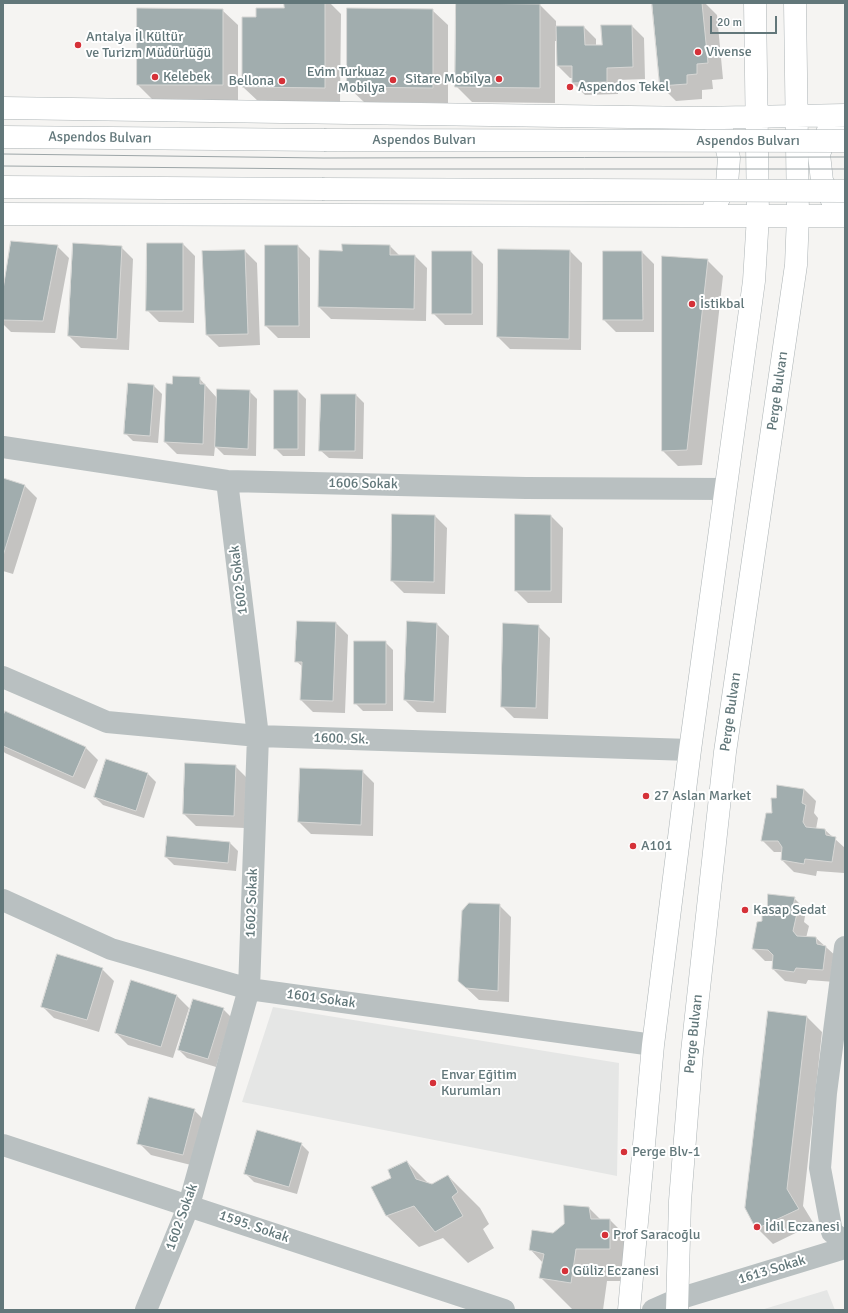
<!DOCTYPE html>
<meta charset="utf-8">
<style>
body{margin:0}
#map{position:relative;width:848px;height:1313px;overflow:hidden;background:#f5f4f2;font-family:Signika,sans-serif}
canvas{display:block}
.frame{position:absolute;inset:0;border:4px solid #62777a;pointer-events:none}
.scale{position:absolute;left:710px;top:16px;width:67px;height:18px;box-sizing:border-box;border:2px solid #62777a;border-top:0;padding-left:5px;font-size:12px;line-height:14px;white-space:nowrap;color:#62777a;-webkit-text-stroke:3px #fff;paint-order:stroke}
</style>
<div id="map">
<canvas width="848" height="1313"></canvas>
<div class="frame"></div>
<div class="scale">20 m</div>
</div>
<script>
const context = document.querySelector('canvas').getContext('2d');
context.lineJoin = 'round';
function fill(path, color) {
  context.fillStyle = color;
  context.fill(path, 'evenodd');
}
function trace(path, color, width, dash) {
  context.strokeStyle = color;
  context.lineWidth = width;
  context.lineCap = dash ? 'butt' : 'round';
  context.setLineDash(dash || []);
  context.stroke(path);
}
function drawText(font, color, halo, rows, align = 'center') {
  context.font = font + ' Signika,sans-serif';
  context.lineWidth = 4;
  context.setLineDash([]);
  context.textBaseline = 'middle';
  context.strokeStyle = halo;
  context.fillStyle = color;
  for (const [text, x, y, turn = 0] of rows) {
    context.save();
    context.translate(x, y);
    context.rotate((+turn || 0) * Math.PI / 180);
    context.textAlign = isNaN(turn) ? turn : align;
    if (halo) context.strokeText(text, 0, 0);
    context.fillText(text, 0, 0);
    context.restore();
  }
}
fill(new Path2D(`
 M 273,1007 L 619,1063 L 617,1176 L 242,1102 Z
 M 827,1290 L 835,1310 L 761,1310 Z`), '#e5e6e5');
fill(new Path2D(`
 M 285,3 L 330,3 L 341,14 L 340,103 L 259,102 L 243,87 L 257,18 L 285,9 Z
 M 656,3 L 705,3 L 717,15 L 723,79 L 712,80 L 713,89 L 702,90 L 702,99 L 676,101 L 661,86 Z
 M 540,5 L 556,21 L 556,27 L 584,27 L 596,39 L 596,46 L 603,46 L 632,26 L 644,38 L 645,79 L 618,80 L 618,94 L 585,95 L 573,83 L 573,78 L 570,78 L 558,66 L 557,41 L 555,41 L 555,103 L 472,102 L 456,86 Z
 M 222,10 L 238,25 L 238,101 L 153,100 L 138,85 Z
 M 432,10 L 448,25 L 448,103 L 364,102 L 348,87 Z
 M 183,244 L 195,256 L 194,323 L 159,322 L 147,310 Z
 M 57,246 L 69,258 L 55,333 L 11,332 L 3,324 L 3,296 Z
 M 298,246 L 310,258 L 310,338 L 278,338 L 266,326 Z
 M 390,246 L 400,256 L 415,256 L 427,268 L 426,321 L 331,319 L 319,307 L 343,252 Z
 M 121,247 L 133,259 L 129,350 L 81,348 L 69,336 Z
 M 245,251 L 257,263 L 260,345 L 219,347 L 207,335 Z
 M 570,251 L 582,263 L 581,350 L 510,349 L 498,337 Z
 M 471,252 L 483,264 L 483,325 L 445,325 L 433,313 Z
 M 642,252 L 654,264 L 654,332 L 616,332 L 604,320 Z
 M 707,260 L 723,276 L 702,465 L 678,466 L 663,451 Z
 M 199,378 L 217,398 L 249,391 L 257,399 L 256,456 L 224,455 L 215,446 L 214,456 L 177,454 L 165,442 L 173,385 Z
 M 154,386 L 162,394 L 158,443 L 133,441 L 125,433 Z
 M 298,391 L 306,399 L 305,456 L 283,456 L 275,448 Z
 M 356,395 L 364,403 L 363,459 L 329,458 L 320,450 Z
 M 3,479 L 25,486 L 37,498 L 13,574 L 3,571 Z
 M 435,516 L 447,528 L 445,594 L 404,593 L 392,581 Z
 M 551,516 L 563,528 L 562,603 L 528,603 L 516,591 Z
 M 336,623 L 348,635 L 345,713 L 313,712 L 301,700 L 303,667 L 296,661 Z
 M 437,624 L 449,636 L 446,713 L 417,712 L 405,700 Z
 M 538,626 L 550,638 L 548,719 L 514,718 L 502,706 Z
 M 385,642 L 393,650 L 393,711 L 363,711 L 355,703 Z
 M 3,718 L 86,748 L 98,760 L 85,789 L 5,753 L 3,751 Z
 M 107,761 L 148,774 L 156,782 L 144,818 L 103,805 L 95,797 Z
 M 235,766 L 247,778 L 245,828 L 196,826 L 184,814 Z
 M 362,771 L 374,783 L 373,836 L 311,834 L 299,822 Z
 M 804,789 L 816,801 L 814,813 L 818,818 L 816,829 L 825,830 L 845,848 L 844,873 L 817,871 L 816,876 L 794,872 L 782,860 L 783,852 L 774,852 L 762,840 L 773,814 Z
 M 230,843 L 238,851 L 236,871 L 174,865 L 166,857 Z
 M 794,898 L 806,910 L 804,922 L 809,926 L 806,938 L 816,938 L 838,958 L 835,982 L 808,980 L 806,984 L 785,981 L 773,969 L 773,961 L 765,961 L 753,949 L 768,908 Z
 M 499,905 L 511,917 L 509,1002 L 479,1000 L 459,981 Z
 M 102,969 L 114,981 L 99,1032 L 54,1018 L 42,1006 Z
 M 177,996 L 189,1008 L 173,1058 L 128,1045 L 116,1033 Z
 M 223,1009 L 231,1017 L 216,1067 L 187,1058 L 179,1050 Z
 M 807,1017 L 822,1032 L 803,1206 L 814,1224 L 773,1244 L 757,1228 Z
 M 194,1110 L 206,1122 L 195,1166 L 151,1155 L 139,1143 Z
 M 301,1144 L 309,1152 L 297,1194 L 254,1182 L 246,1174 Z
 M 407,1162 L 429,1184 L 433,1185 L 448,1176 L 480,1208 L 489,1224 L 483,1229 L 494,1248 L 468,1263 L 443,1238 L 419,1247 L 387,1216 L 372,1188 L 392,1178 Z
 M 589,1208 L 601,1220 L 610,1220 L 642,1252 L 642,1281 L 607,1281 L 603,1310 L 572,1309 L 540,1277 L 543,1263 L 530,1249 L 554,1234 Z`), '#0003');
const building = new Path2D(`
 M 284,3 L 325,3 L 325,88 L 242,87 L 242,17 L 256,17 L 256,8 L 284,8 Z
 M 456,3 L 540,4 L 540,88 L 455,87 Z
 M 652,3 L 702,3 L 708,63 L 697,64 L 697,74 L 687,75 L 687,84 L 660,86 Z
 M 137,8 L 223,9 L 223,85 L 137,85 Z
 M 347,8 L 433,9 L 433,88 L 347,87 Z
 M 601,25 L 632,25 L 633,67 L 607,68 L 607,82 L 572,83 L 572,66 L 557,66 L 556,26 L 584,26 L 585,45 L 602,45 Z
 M 11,241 L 58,245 L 43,321 L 3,320 L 3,290 Z
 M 73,243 L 122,246 L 117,339 L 68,336 Z
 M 147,243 L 183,243 L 183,311 L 146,311 Z
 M 342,244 L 390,245 L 390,255 L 415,255 L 414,309 L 318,307 L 319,250 L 342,251 Z
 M 265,245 L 298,245 L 299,326 L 265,326 Z
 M 498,249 L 570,250 L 569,339 L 497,337 Z
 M 245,250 L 248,334 L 206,335 L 202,251 Z
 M 432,251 L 472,251 L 472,314 L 432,314 Z
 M 603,251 L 642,251 L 643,320 L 603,320 Z
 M 662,256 L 708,259 L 687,450 L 662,451 Z
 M 173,376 L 200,377 L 200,384 L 205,384 L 203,444 L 164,442 L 166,383 L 172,384 Z
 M 128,383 L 154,385 L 150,436 L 124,434 Z
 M 217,389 L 250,390 L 248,449 L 215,447 Z
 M 274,390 L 298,390 L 298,449 L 274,449 Z
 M 321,394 L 356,394 L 355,451 L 319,451 Z
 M 3,478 L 25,485 L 3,556 Z
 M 392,514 L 435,515 L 434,582 L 391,581 Z
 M 515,514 L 551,515 L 551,591 L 515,591 Z
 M 297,621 L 336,622 L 333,701 L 300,700 L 302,662 L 295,662 Z
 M 407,621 L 437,623 L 434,702 L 404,700 Z
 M 503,623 L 539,625 L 536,708 L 501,707 Z
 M 354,641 L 386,641 L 386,704 L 354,704 Z
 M 5,711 L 86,747 L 73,777 L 3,746 L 3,716 Z
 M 106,759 L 148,773 L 136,811 L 94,797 Z
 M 185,763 L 236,765 L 234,816 L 183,814 Z
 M 300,768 L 363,770 L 361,825 L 298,822 Z
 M 777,785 L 804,789 L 802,803 L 806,805 L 803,822 L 806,827 L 825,829 L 826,835 L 836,837 L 832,862 L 805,859 L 804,864 L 781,860 L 782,847 L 778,841 L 761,841 L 766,813 L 772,813 L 771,798 L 776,798 Z
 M 167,836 L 230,842 L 228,863 L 165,857 Z
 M 768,894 L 795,897 L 792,912 L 797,913 L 793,931 L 797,936 L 816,937 L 817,944 L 826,946 L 823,970 L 796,968 L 794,972 L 772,969 L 773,955 L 768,950 L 752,949 L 757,922 L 762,921 L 762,907 L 767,907 Z
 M 469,903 L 500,904 L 498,991 L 466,988 L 458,981 L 462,911 Z
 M 57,954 L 103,968 L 87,1020 L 41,1007 Z
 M 131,980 L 177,995 L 161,1047 L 115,1033 Z
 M 193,999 L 224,1008 L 208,1059 L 178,1050 Z
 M 768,1011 L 807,1016 L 787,1189 L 799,1209 L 756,1229 L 745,1208 Z
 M 149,1097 L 195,1109 L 183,1155 L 137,1144 Z
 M 257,1130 L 302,1143 L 289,1187 L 244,1174 Z
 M 407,1161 L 416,1179 L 432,1184 L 448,1175 L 458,1192 L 452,1197 L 463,1216 L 435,1232 L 414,1206 L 386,1216 L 371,1187 L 391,1178 L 388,1170 Z
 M 564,1205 L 589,1207 L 591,1219 L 610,1219 L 610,1249 L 576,1249 L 571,1283 L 539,1278 L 544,1254 L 529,1250 L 532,1230 L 553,1233 L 564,1224 Z`);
fill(building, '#a1adae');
trace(building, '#d6d6d4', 1);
const major = new Path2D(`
 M 3,108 L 699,118 L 845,115
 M 834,126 L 829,128 L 819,154 L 822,181 L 835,206
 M 3,137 L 324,140
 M 3,187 L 322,189
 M 714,207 L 727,184 L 729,158 L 722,130 L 716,127
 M 3,214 L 691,216 L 845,216
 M 629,1310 L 653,1045 L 690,750 L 754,281 L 758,216 L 755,3
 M 677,1310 L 680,1201 L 692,1052 L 725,752 L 796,265 L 798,216 L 795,3`);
trace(major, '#adb4b6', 23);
trace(new Path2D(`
 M 3,447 L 227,481 L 526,488 L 725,489
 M 3,677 L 107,722 L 258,736 L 690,750
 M 3,900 L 111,949 L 249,989 L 653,1045
 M 845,947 L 826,1093 L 820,1168 L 832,1232 L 845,1242
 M 3,1145 L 504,1310
 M 146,1310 L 189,1205 L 249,989 L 258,736 L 227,481
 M 653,1310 L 678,1299 L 845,1248`), '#b9c0c1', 22);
trace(major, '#fff', 22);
trace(new Path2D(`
 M 3,154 L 323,158 L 845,157
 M 3,166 L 323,169 L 845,169`), '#9ca5a7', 1);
const majorBridge = new Path2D(`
 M 324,140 L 845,141
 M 322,189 L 845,191`);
trace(majorBridge, '#adb4b6', 23, []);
trace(majorBridge, '#fff', 22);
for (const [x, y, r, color] of [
 [78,45,4,"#d53138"],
 [698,52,4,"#d53138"],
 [155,77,4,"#d53138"],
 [499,79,4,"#d53138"],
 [393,80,4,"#d53138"],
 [282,81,4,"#d53138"],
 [570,87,4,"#d53138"],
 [692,304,4,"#d53138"],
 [646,796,4,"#d53138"],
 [633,846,4,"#d53138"],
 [745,910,4,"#d53138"],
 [433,1083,4,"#d53138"],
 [624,1152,4,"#d53138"],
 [757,1227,4,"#d53138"],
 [605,1235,4,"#d53138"],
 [565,1271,4,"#d53138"]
]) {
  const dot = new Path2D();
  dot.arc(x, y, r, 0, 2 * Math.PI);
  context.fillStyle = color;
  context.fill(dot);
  trace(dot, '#fff', 1.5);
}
drawText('14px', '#62777a', '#fff', [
 ["Antalya İl Kültür",86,37],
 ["ve Turizm Müdürlüğü",86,53],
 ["Vivense",706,52],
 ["Evim Turkuaz",385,72,"right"],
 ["Mobilya",385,88,"right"],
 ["Kelebek",163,77],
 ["Sitare Mobilya",491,79,"right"],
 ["Bellona",274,81,"right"],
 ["Aspendos Tekel",578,87],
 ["İstikbal",700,304],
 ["27 Aslan Market",654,796],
 ["A101",641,846],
 ["Kasap Sedat",753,910],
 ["Envar Eğitim",441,1075],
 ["Kurumları",441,1091],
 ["Perge Blv-1",632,1152],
 ["İdil Eczanesi",765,1227],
 ["Prof Saracoğlu",613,1235],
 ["Güliz Eczanesi",573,1271]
], 'left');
drawText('14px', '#62777a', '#fff', [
 ["Aspendos Bulvarı",100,138,1],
 ["Aspendos Bulvarı",424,140],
 ["Aspendos Bulvarı",748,141],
 ["Perge Bulvarı",778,391,-82],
 ["1606 Sokak",363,484,1],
 ["1602 Sokak",239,580,-97],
 ["Perge Bulvarı",731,712,-82],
 ["1600. Sk.",341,739,2],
 ["1602 Sokak",252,903,-88],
 ["1601 Sokak",321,999,8],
 ["Perge Bulvarı",694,1034,-84],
 ["1602 Sokak",182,1217,-70],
 ["1595. Sokak",254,1227,19],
 ["1613 Sokak",772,1270,-17]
]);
</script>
